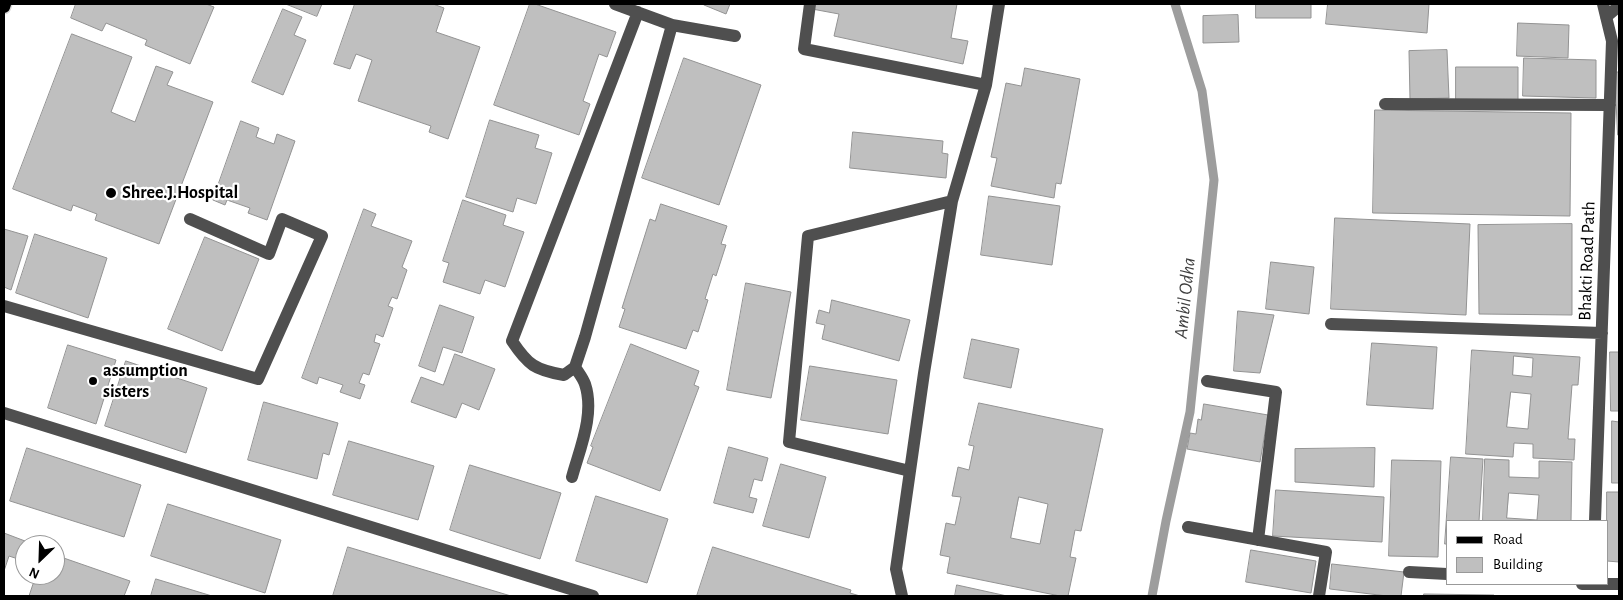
<!DOCTYPE html>
<style>
body{margin:0}
#map{position:relative;width:1623px;height:600px;overflow:hidden;background:#fff;font-family:"Alegreya Sans",sans-serif}
canvas{display:block}
.frame{position:absolute;inset:0;border:5px solid #000;pointer-events:none}
.legend{position:absolute;left:1446px;top:520px;width:162px;height:65px;box-sizing:border-box;background:#fff;border:1px solid #999;margin:0;padding:6px 9px;list-style:none;font-size:15px;color:#000}
.legend li{display:flex;align-items:center;gap:10px;height:25px}
.legend b{width:25px;border:1px solid #999}
.north{position:absolute;left:15px;top:535px;width:50px;height:50px;box-sizing:border-box;background:#fff;border:1px solid #999;border-radius:50%;rotate:204deg;font-size:14px;font-weight:700;line-height:20px;text-align:center;color:#000}
.north::after{content:'';display:block;margin:auto;width:18px;height:22px;background:#000;clip-path:polygon(50% 0,100% 100%,50% 72%,0 100%)}
</style>
<div id="map">
<canvas width="1623" height="600"></canvas>
<div class="frame"></div>
<ul class="legend">
<li><b style="height:6px;background:#000"></b>Road</li>
<li><b style="height:14px;background:#bfbfbf"></b>Building</li>
</ul>
<div class="north">N</div>
</div>
<script>
const context = document.querySelector('canvas').getContext('2d');
context.lineJoin = 'round';
function trace(path, color, width, dash) {
  context.strokeStyle = color;
  context.lineWidth = width;
  context.lineCap = dash ? 'butt' : 'round';
  context.setLineDash(dash || []);
  context.stroke(path);
}
function fill(path, color) {
  context.fillStyle = color;
  context.fill(path, 'evenodd');
}
function drawText(font, color, halo, rows, align = 'center') {
  context.font = font + ' "Alegreya Sans",sans-serif';
  context.lineWidth = 4.5;
  context.setLineDash([]);
  context.textBaseline = 'middle';
  context.strokeStyle = halo;
  context.fillStyle = color;
  for (const [text, x, y, turn = 0] of rows) {
    context.save();
    context.translate(x, y);
    context.rotate((+turn || 0) * Math.PI / 180);
    context.textAlign = isNaN(turn) ? turn : align;
    if (halo) context.strokeText(text, 0, 0);
    context.fillText(text, 0, 0);
    context.restore();
  }
}
trace(new Path2D(`
 M 1152,596 L 1166,521 L 1190,412 L 1214,180 L 1202,91 L 1175,4`), '#9d9d9d', 9);
const building = new Path2D(`
 M 76,4 L 206,4 L 214,7 L 190,64 L 145,45 L 147,40 L 106,23 L 102,31 L 71,18 Z
 M 286,4 L 322,4 L 317,16 Z
 M 355,4 L 433,4 L 444,8 L 436,32 L 480,47 L 448,139 L 429,132 L 431,126 L 358,101 L 372,60 L 356,54 L 350,69 L 334,64 Z
 M 530,4 L 535,4 L 616,32 L 607,57 L 599,54 L 583,101 L 590,104 L 579,135 L 494,105 Z
 M 704,4 L 730,4 L 726,14 L 704,5 Z
 M 813,4 L 957,4 L 951,38 L 968,41 L 963,64 L 834,36 L 839,14 L 812,9 Z
 M 1256,4 L 1311,4 L 1311,18 L 1256,18 Z
 M 1328,4 L 1429,4 L 1427,33 L 1326,24 Z
 M 283,9 L 302,17 L 294,35 L 306,40 L 283,95 L 252,82 Z
 M 1238,15 L 1239,42 L 1203,43 L 1203,16 Z
 M 1518,23 L 1569,25 L 1568,58 L 1517,56 Z
 M 72,34 L 132,57 L 111,112 L 135,122 L 156,66 L 173,72 L 167,85 L 213,102 L 159,244 L 95,220 L 97,214 L 73,205 L 71,211 L 13,189 Z
 M 1447,50 L 1449,98 L 1410,99 L 1409,51 Z
 M 684,58 L 761,85 L 719,205 L 642,178 Z
 M 1524,58 L 1596,60 L 1596,98 L 1523,96 Z
 M 1456,67 L 1518,67 L 1518,101 L 1456,100 Z
 M 1025,68 L 1080,79 L 1061,184 L 1056,183 L 1054,198 L 991,186 L 997,158 L 991,157 L 1006,83 L 1021,86 Z
 M 1615,72 L 1619,72 L 1619,135 L 1618,135 Z
 M 1375,110 L 1571,113 L 1570,216 L 1373,213 Z
 M 490,120 L 539,135 L 535,148 L 552,153 L 536,204 L 517,198 L 513,212 L 466,197 Z
 M 241,121 L 259,128 L 256,137 L 274,144 L 277,134 L 295,141 L 267,220 L 248,213 L 250,208 L 227,200 L 225,205 L 213,200 Z
 M 853,132 L 943,141 L 942,153 L 948,154 L 946,178 L 850,168 Z
 M 989,196 L 1060,206 L 1052,265 L 981,255 Z
 M 463,200 L 506,215 L 503,225 L 524,232 L 505,287 L 485,280 L 480,294 L 443,282 L 449,263 L 443,261 Z
 M 661,204 L 727,226 L 721,244 L 726,245 L 716,276 L 713,274 L 705,299 L 708,300 L 698,332 L 693,330 L 686,349 L 619,327 L 625,309 L 622,308 L 650,219 L 655,221 Z
 M 364,209 L 376,214 L 371,226 L 412,241 L 402,267 L 407,270 L 397,299 L 392,297 L 388,306 L 393,308 L 383,337 L 376,334 L 374,342 L 380,344 L 369,375 L 363,373 L 359,383 L 365,385 L 360,399 L 340,392 L 343,385 L 319,377 L 317,384 L 302,378 Z
 M 1335,218 L 1470,224 L 1466,315 L 1331,309 Z
 M 1572,224 L 1572,315 L 1479,314 L 1478,225 Z
 M 4,229 L 28,236 L 11,290 L 4,287 Z
 M 35,234 L 107,258 L 88,318 L 16,293 Z
 M 205,237 L 259,259 L 222,351 L 168,329 Z
 M 1271,262 L 1314,267 L 1309,314 L 1266,309 Z
 M 746,283 L 791,292 L 771,398 L 727,390 Z
 M 832,300 L 910,320 L 899,361 L 822,339 L 825,325 L 816,323 L 819,310 L 829,313 Z
 M 440,305 L 474,317 L 462,353 L 443,347 L 435,372 L 419,366 Z
 M 1238,311 L 1274,315 L 1260,373 L 1234,371 Z
 M 972,339 L 1019,349 L 1011,388 L 964,378 Z
 M 1372,343 L 1437,347 L 1433,409 L 1367,405 Z
 M 631,344 L 699,371 L 694,385 L 699,387 L 660,491 L 587,463 L 593,447 L 591,446 Z
 M 68,345 L 116,360 L 96,424 L 48,408 Z
 M 1472,350 L 1580,357 L 1578,385 L 1572,385 L 1568,439 L 1575,439 L 1574,460 L 1533,458 L 1533,444 L 1514,443 L 1513,457 L 1466,454 ZM 1514,356 L 1533,358 L 1532,377 L 1513,375 ZM 1511,392 L 1531,394 L 1528,429 L 1507,427 Z
 M 1610,352 L 1619,352 L 1619,411 L 1611,411 Z
 M 455,354 L 495,369 L 479,410 L 462,403 L 456,418 L 411,402 L 421,377 L 443,385 Z
 M 126,361 L 207,388 L 186,453 L 105,426 Z
 M 810,366 L 897,380 L 888,434 L 801,420 Z
 M 264,402 L 338,423 L 329,455 L 323,453 L 317,479 L 248,460 Z
 M 979,403 L 1103,429 L 1081,531 L 1075,530 L 1070,557 L 1076,558 L 1068,596 L 1060,596 L 947,573 L 950,557 L 940,555 L 946,523 L 955,525 L 961,497 L 952,496 L 958,467 L 969,470 L 974,446 L 969,445 ZM 1019,497 L 1048,504 L 1040,544 L 1011,538 Z
 M 1204,404 L 1268,415 L 1260,462 L 1187,449 L 1190,433 L 1196,434 L 1198,419 L 1201,420 Z
 M 1612,421 L 1619,422 L 1619,483 L 1612,483 Z
 M 349,441 L 434,466 L 418,520 L 333,495 Z
 M 729,447 L 768,458 L 762,481 L 754,479 L 749,497 L 757,499 L 753,513 L 714,503 Z
 M 27,448 L 141,485 L 124,537 L 10,501 Z
 M 1375,448 L 1374,487 L 1295,482 L 1295,449 Z
 M 1451,457 L 1483,459 L 1479,521 L 1447,521 L 1447,544 L 1445,544 Z
 M 1485,459 L 1509,460 L 1509,477 L 1539,478 L 1539,461 L 1572,462 L 1571,521 L 1483,521 ZM 1509,493 L 1539,495 L 1537,520 L 1507,518 Z
 M 1392,460 L 1441,461 L 1438,557 L 1389,556 Z
 M 781,464 L 826,477 L 809,538 L 763,526 Z
 M 470,465 L 561,493 L 540,559 L 450,530 Z
 M 1276,490 L 1384,497 L 1382,542 L 1273,536 Z
 M 1607,492 L 1619,492 L 1619,562 L 1607,561 Z
 M 596,496 L 668,519 L 647,583 L 576,561 Z
 M 168,504 L 281,540 L 265,593 L 151,556 Z
 M 4,533 L 25,541 L 18,559 L 9,556 L 4,571 Z
 M 348,547 L 511,596 L 333,596 Z
 M 713,547 L 851,590 L 850,593 L 860,596 L 697,596 Z
 M 1251,550 L 1316,561 L 1311,593 L 1246,582 Z
 M 55,555 L 130,581 L 124,596 L 29,596 L 36,575 L 55,575 Z
 M 1332,564 L 1404,572 L 1401,596 L 1387,596 L 1330,589 Z
 M 156,579 L 212,596 L 151,596 Z
 M 957,585 L 1007,596 L 955,596 Z
 M 1424,594 L 1494,595 L 1494,596 L 1424,596 Z`);
fill(building, '#bfbfbf');
trace(building, '#939393', 1);
const major = new Path2D(`
 M 4,7 L 5,4`);
trace(major, '#dbdbdb', 15);
trace(new Path2D(`
 M 615,4 L 672,25 L 735,36
 M 810,4 L 804,49 L 986,85
 M 638,12 L 512,341 C 528,365 535,370 564,375 L 575,367 L 585,337 L 672,25
 M 1606,17 L 1619,6
 M 1385,104 L 1610,105
 M 4,306 L 258,379 L 322,236 L 282,219 L 269,254 L 190,219
 M 1331,324 L 1602,333
 M 1207,381 L 1276,392 L 1258,540
 M 4,413 L 593,596
 M 910,471 L 789,442 L 808,236 L 952,201
 M 572,477 C 580,448 595,414 585,384 C 583,378 578,372 575,367
 M 1595,521 L 1612,41 L 1603,4
 M 1188,527 L 1326,552 L 1319,596
 M 1409,572 L 1447,574
 M 1582,584 L 1619,584
 M 902,596 L 896,569 L 924,373 L 952,201 L 986,85 L 999,4`), '#4f4f4f', 12);
trace(major, '#000', 12);
for (const [x, y, r, color] of [
 [111,193,6,"#000"],
 [93,381,5,"#000"]
]) {
  const dot = new Path2D();
  dot.arc(x, y, r, 0, 2 * Math.PI);
  context.fillStyle = color;
  context.fill(dot);
  trace(dot, '#fff', 2);
}
drawText('bold 18px', '#000', '#fff', [
 ["Shree.J.Hospital",122,193],
 ["assumption",103,371],
 ["sisters",103,392]
], 'left');
drawText('18px', '#000', '#fff', [
 ["Bhakti Road Path",1587,261,-88]
]);
drawText('italic 19px', '#3e3e3e', '#fff', [
 ["Ambil Odha",1185,298,-84]
]);
</script>
